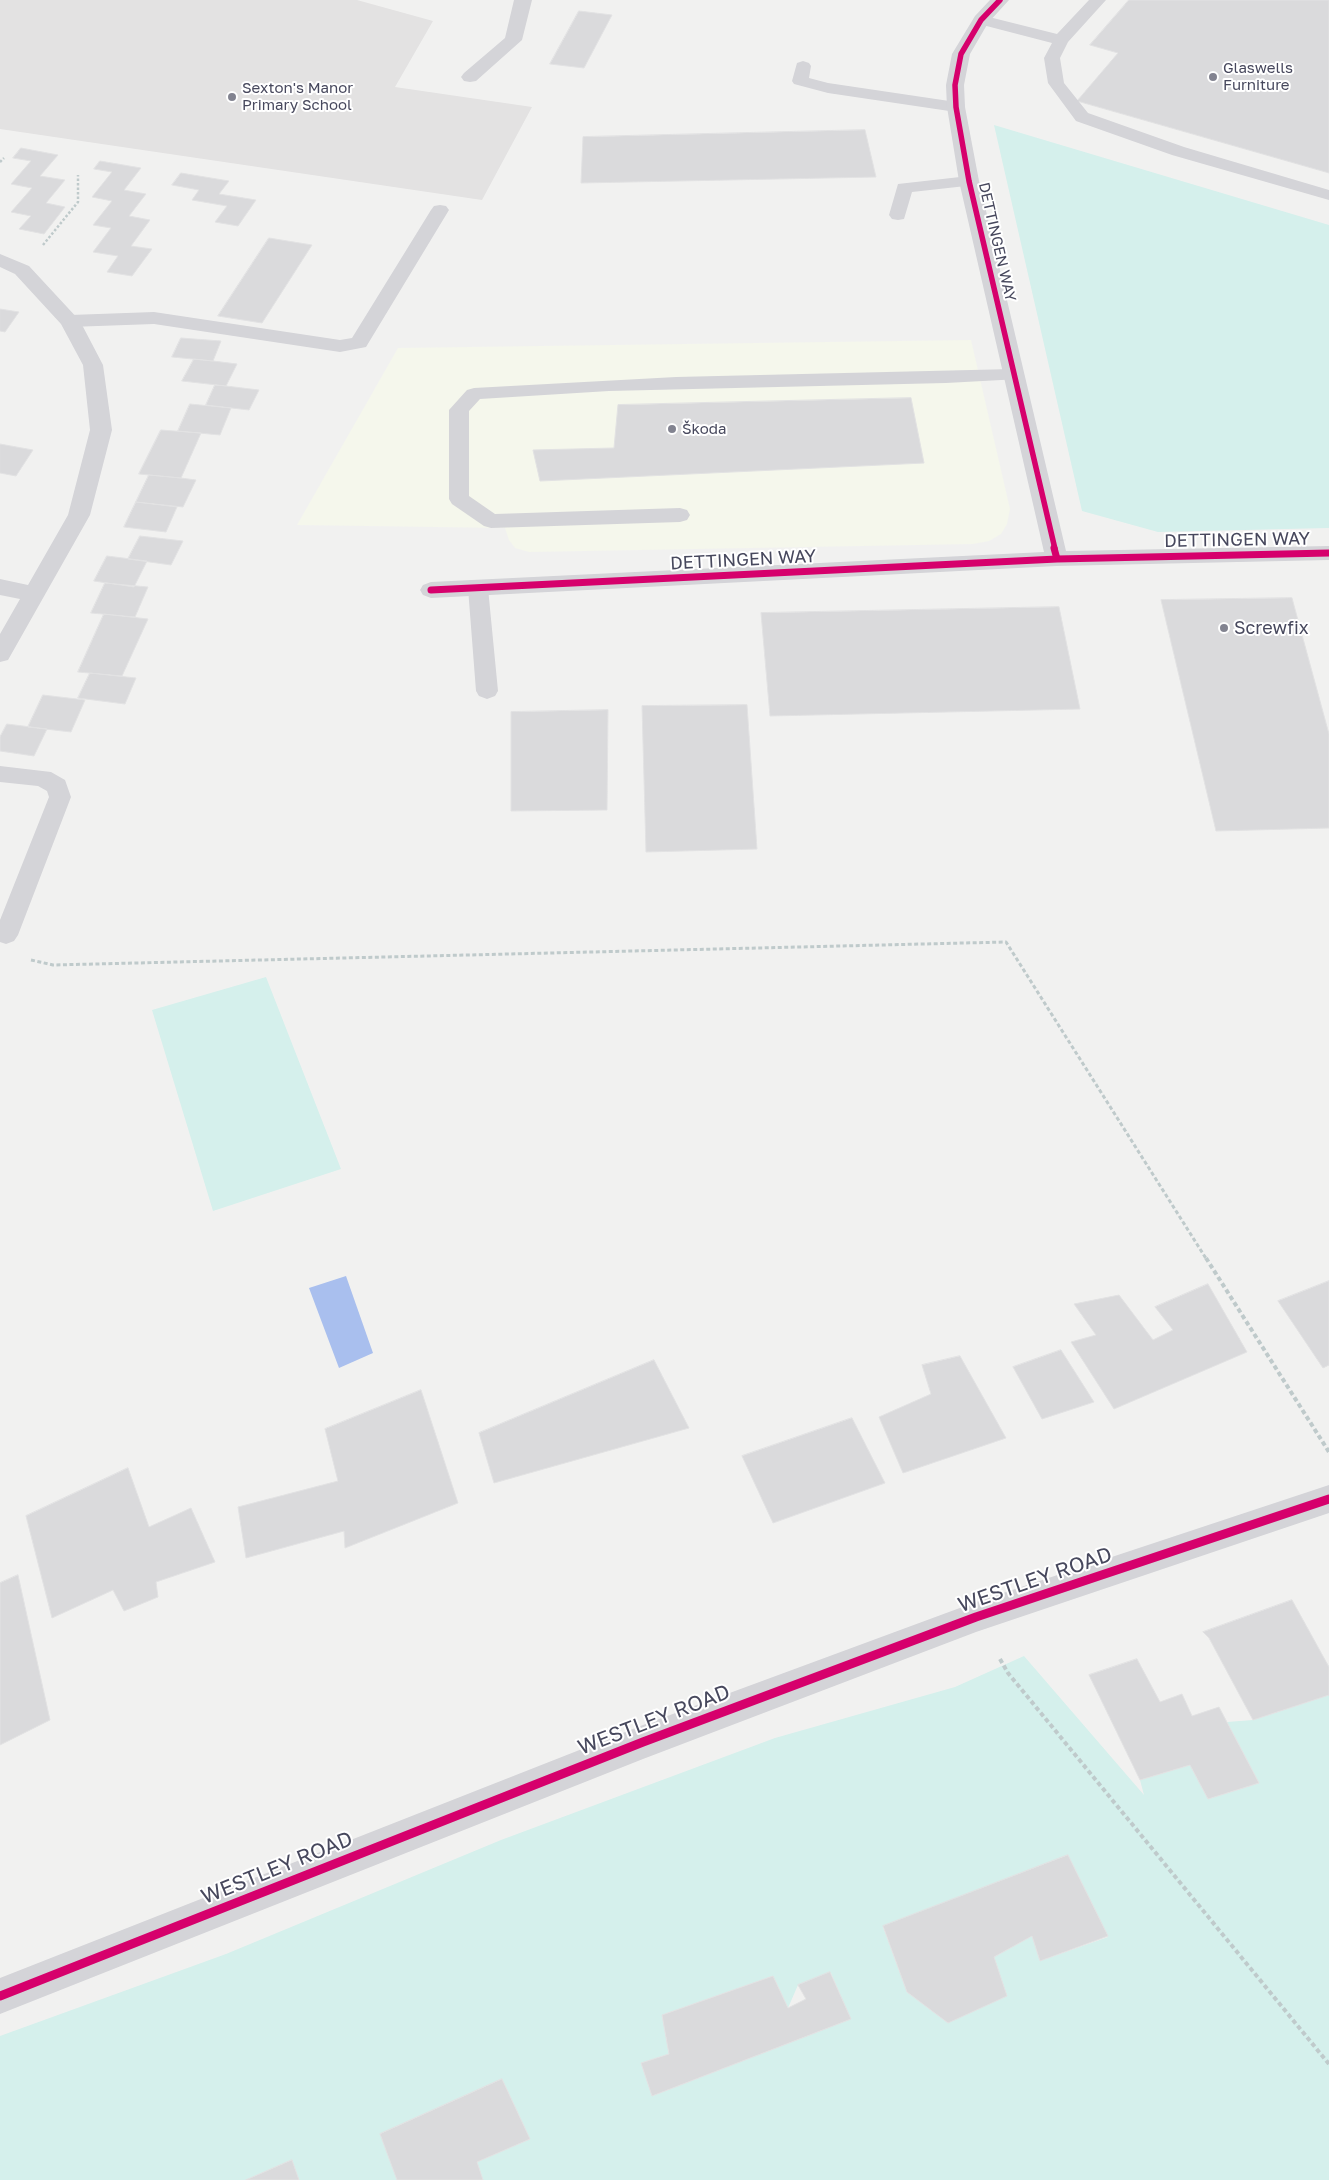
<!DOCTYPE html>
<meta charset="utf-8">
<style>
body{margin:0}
canvas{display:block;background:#f1f1f0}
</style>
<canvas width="1329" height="2180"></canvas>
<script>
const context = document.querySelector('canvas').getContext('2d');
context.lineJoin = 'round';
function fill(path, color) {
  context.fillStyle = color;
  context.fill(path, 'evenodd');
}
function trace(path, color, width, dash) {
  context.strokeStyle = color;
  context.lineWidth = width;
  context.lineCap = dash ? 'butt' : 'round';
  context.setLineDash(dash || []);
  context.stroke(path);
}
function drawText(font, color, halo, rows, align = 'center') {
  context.font = font + ' "Golos Text",sans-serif';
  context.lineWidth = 4;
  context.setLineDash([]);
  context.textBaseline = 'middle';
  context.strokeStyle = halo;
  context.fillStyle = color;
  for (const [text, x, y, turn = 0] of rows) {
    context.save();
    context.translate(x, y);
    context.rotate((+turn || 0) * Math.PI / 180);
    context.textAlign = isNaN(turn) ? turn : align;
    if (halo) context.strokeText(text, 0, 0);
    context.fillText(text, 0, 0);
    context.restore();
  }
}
fill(new Path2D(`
 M 971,340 L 1010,509 L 1007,524 L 1001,534 L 989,541 L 973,544 L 529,552 L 515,548 L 509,540 L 505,528 L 297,525 L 398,348 Z`), '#f5f7ec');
fill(new Path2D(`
 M 0,0 L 357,0 L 433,21 L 395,87 L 532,107 L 482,200 L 0,129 Z`), '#e3e2e2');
fill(new Path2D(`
 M 994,125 L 1329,225 L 1329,528 L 1158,532 L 1082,511 Z
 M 266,977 L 341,1169 L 213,1211 L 152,1010 Z
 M 1024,1656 L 1144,1795 L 1140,1780 L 1190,1765 L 1208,1799 L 1259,1783 L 1227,1722 L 1253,1720 L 1329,1695 L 1329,2180 L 483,2180 L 477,2162 L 530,2139 L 502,2079 L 380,2134 L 400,2180 L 299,2180 L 292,2160 L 246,2180 L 0,2180 L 0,2036 L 226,1954 L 501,1840 L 775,1738 L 955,1687 ZM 1068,1855 L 1108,1937 L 1040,1961 L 1032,1936 L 994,1957 L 948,2023 L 907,1992 L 883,1927 ZM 831,1973 L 850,2019 L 652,2096 L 641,2063 L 669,2054 L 662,2015 L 773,1976 L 788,2008 L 798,1985 Z`), '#d5f0ec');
fill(new Path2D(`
 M 346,1276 L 373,1353 L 339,1368 L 309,1288 Z`), '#a9bfee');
const building = new Path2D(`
 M 1129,0 L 1329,0 L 1329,173 L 1077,101 L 1118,53 L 1090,45 Z
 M 579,11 L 612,15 L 584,68 L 550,64 Z
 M 865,130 L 876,177 L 581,183 L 583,137 Z
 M 21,148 L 58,155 L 40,176 L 65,180 L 46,203 L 65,207 L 44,234 L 19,229 L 31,216 L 11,212 L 32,188 L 11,184 L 31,161 L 13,158 Z
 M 100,161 L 141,168 L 124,190 L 146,194 L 129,216 L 150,220 L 131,246 L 152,249 L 132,276 L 107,272 L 118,256 L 93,252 L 111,228 L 93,225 L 112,201 L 92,197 L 112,172 L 94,169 Z
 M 181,173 L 229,181 L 219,194 L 256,200 L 238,226 L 215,222 L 227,206 L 192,200 L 199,190 L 172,185 Z
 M 269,238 L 312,245 L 262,323 L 218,316 Z
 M 0,309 L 19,312 L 5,332 L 0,331 Z
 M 181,338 L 221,341 L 213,361 L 172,357 Z
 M 194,359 L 213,361 L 237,364 L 226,386 L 182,381 Z
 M 215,385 L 226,386 L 259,390 L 249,410 L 206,405 Z
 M 911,398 L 924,463 L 540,481 L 533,450 L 614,448 L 618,405 Z
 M 190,404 L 231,408 L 220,435 L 178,431 Z
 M 161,430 L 201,433 L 181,478 L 139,474 Z
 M 0,444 L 33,450 L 16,476 L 0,473 Z
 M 149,475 L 181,478 L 196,480 L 183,507 L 136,502 Z
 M 136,502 L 177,507 L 166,532 L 124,527 Z
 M 140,536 L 183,541 L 171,565 L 128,559 Z
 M 107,556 L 147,561 L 134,587 L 94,581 Z
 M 105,583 L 148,587 L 135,617 L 91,613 Z
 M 1292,598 L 1329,734 L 1329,828 L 1216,831 L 1161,600 Z
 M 1059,607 L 1080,709 L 770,716 L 761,613 Z
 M 104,614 L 148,619 L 122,676 L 78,672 Z
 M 90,673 L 136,678 L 125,704 L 78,698 Z
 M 43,695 L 85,700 L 71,732 L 28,727 Z
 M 747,705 L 757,849 L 646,852 L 642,706 Z
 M 608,710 L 607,810 L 511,811 L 511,712 Z
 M 7,724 L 47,729 L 34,756 L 0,751 L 0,737 Z
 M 1329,1281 L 1329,1365 L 1323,1368 L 1278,1301 Z
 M 1208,1284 L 1247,1352 L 1114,1409 L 1071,1342 L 1096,1335 L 1074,1304 L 1119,1295 L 1153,1340 L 1173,1330 L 1155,1307 Z
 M 1061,1350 L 1094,1402 L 1042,1419 L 1013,1367 Z
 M 960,1356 L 1006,1438 L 903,1473 L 879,1417 L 931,1394 L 922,1365 Z
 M 654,1360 L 689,1428 L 494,1483 L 479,1433 Z
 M 421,1390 L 458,1503 L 345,1548 L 344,1531 L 246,1558 L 238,1507 L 338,1481 L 325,1429 Z
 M 852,1418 L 885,1483 L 773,1523 L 742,1456 Z
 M 128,1468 L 149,1527 L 191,1508 L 215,1562 L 156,1582 L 158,1597 L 124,1611 L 113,1590 L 52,1618 L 26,1516 Z
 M 18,1575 L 50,1720 L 0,1745 L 0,1583 Z
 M 1292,1600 L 1329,1667 L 1329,1695 L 1253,1720 L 1209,1638 L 1203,1632 Z
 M 1137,1659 L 1160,1702 L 1182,1694 L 1192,1716 L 1219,1707 L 1259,1783 L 1208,1799 L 1190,1765 L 1140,1780 L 1089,1675 Z
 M 1068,1855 L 1108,1936 L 1040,1961 L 1032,1936 L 994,1957 L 1007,1996 L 948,2023 L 907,1992 L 883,1926 Z
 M 830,1972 L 851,2019 L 652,2096 L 641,2063 L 669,2054 L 662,2015 L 773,1976 L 788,2008 L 806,1999 L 798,1985 Z
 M 502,2079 L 530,2139 L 477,2162 L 483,2180 L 397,2180 L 380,2134 Z
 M 292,2160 L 299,2180 L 246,2180 Z`);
fill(building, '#dadadc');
trace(building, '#e2e2e3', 1);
trace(new Path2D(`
 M 0,162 L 4,158
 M 43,245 L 78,202 L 78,175`), '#bfcacb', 2.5, [2.5, 2]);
trace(new Path2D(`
 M 31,960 L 53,965 L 1006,942 L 1207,1260`), '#bfcacb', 3, [4, 2.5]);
trace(new Path2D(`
 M 1206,1258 L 1329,1452
 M 1000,1659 L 1008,1673 L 1329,2064`), '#bfcacb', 4, [4.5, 3]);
fill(new Path2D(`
 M 1089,0 L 1106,0 L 1068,42 L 1060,58 L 1064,83 L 1088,113 L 1184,147 L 1329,190 L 1329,200 L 1172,155 L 1076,121 L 1048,83 L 1044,58 L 1052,43 L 975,23 L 973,20 L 975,17 L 981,15 L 1057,34 Z
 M 803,61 L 809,63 L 811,66 L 809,78 L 828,83 L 956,102 L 962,103 L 964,107 L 962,111 L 956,112 L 828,93 L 794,84 L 792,81 L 797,63 Z
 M 969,176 L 975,177 L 978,181 L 975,185 L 912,192 L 904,219 L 898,220 L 892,219 L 889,215 L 898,184 Z
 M 440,205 L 446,206 L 449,210 L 366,347 L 340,352 L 154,324 L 70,327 L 63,325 L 61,321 L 63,317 L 70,315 L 154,312 L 340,340 L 352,338 L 431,210 L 434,206 Z
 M 1013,369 L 1020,371 L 1022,375 L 1020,379 L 946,383 L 609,391 L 480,399 L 469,411 L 469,496 L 495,514 L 680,508 L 687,510 L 690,515 L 687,520 L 680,522 L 491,528 L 484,526 L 452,504 L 449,499 L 449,410 L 467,390 L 474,388 L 676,377 Z
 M 478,581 L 485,583 L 488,588 L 498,691 L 495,696 L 487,699 L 479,696 L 476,691 L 468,588 L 471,583 Z
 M 0,766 L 51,772 L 65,780 L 71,797 L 18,935 L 14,941 L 6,944 L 0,942 L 0,920 L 49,797 L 47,791 L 38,786 L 0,782 Z`), '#d4d4d8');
fill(new Path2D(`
 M 514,0 L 532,0 L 522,40 L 476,81 L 470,82 L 464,81 L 461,77 L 464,73 L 505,38 Z
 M 990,0 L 1009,0 L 988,23 L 970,54 L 964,85 L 965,107 L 979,181 L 1066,551 L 1329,546 L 1329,560 L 1057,566 L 431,598 L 423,595 L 420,590 L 423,585 L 431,582 L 1044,552 L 959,181 L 947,107 L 946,85 L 952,54 L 975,16 Z
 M 0,254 L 29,266 L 80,321 L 103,365 L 112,430 L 90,515 L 8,660 L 0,662 L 0,634 L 20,599 L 0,595 L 0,579 L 28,585 L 68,515 L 90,430 L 83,365 L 61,324 L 15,274 L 0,267 Z`), '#d4d4d8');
fill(new Path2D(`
 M 1329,1485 L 1329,1513 L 976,1632 L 643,1759 L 0,2014 L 0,1978 L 643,1725 L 976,1602 Z`), '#d4d4d8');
trace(new Path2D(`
 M 1000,0 L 981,20 L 961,54 L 955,85 L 956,107 L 969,181 L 1055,549`), '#d6006c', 5.5);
trace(new Path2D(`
 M 1054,548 L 1057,559
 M 431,590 L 1057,559 L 1329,553`), '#d6006c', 7);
trace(new Path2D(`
 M 0,1996 L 643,1742 L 976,1617 L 1329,1499`), '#d6006c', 9);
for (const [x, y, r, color] of [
 [1213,77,5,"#828390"],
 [232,97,5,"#828390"],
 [672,429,5,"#828390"],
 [1224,628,5,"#828390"]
]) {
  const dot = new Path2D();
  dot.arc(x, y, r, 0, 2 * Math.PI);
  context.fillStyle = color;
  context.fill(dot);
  trace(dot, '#fff', 2);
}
drawText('15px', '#47485d', '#fff', [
 ["Glaswells",1223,68],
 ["Furniture",1223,85],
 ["Sexton's Manor",242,88],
 ["Primary School",242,105],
 ["Škoda",682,429]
], 'left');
drawText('15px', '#47485d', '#fff', [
 ["DETTINGEN WAY",997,242,77]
]);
drawText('18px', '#47485d', '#fff', [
 ["DETTINGEN WAY",1237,540,-1],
 ["DETTINGEN WAY",743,560,-3]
]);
drawText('18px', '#47485d', '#fff', [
 ["Screwfix",1234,628]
], 'left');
drawText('21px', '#47485d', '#fff', [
 ["WESTLEY ROAD",1035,1580,-19],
 ["WESTLEY ROAD",654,1720,-21],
 ["WESTLEY ROAD",277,1868,-22]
]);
</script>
